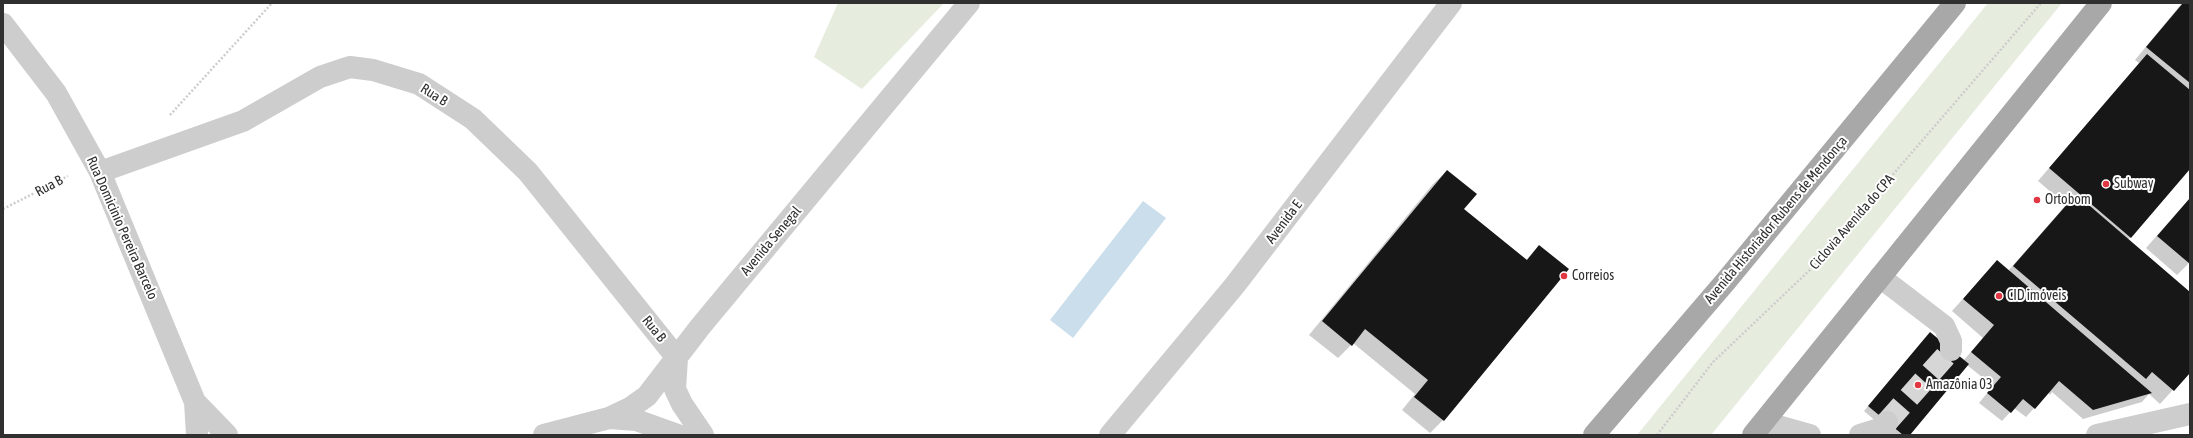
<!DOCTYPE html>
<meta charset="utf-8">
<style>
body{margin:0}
#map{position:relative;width:2193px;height:438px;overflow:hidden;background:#fff;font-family:"Asap Condensed",sans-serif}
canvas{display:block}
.frame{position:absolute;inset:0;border:4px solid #303030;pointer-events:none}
</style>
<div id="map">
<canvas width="2193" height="438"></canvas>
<div class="frame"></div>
</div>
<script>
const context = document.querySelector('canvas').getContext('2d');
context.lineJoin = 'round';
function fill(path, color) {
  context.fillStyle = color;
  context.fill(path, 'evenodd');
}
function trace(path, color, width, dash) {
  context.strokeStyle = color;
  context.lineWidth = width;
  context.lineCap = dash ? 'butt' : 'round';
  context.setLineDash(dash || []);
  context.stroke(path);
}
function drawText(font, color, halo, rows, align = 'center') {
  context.font = font + ' "Asap Condensed",sans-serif';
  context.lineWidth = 4;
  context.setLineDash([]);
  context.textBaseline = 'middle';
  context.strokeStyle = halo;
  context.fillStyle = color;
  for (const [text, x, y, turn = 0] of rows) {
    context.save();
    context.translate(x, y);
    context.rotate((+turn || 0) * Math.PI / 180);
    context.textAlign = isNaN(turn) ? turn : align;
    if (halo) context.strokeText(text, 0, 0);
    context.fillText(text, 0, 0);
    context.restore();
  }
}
fill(new Path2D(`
 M 838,3 L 944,3 L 862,89 L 814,57 Z
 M 1988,3 L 2062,3 L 1711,435 L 1637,435 Z`), '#e6ecde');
fill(new Path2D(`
 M 1143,201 L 1166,218 L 1073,338 L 1050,320 Z`), '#cbdeec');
fill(new Path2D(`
 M 2182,3 L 2190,3 L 2190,167 L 2128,240 L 2190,294 L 2190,371 L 2160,404 L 2149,394 L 2142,402 L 2083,419 L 2052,392 L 2050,395 L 2048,393 L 2026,417 L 2014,408 L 2002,421 L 1979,403 L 1993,386 L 1967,365 L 1909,435 L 1892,435 L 1864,411 L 1925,338 L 1963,361 L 1983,338 L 1952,311 L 1986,273 L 2008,271 L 2066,205 L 2038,181 L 2139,63 L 2135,60 Z
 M 1447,171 L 1463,209 L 1526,260 L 1539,246 L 1443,420 L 1430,433 L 1402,410 L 1415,394 L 1353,343 L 1338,358 L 1309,335 L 1433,184 Z
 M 2190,198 L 2190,262 L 2177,275 L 2146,248 Z`), '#0003');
fill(new Path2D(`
 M 2183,3 L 2190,3 L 2190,83 L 2146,47 Z
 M 2147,54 L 2190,90 L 2190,169 L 2131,238 L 2049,168 Z
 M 1447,170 L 1477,194 L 1464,209 L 1527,260 L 1539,245 L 1569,269 L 1444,421 L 1414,397 L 1428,380 L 1365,329 L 1352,346 L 1322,321 Z
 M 2076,194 L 2190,292 L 2190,373 L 2174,391 L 2152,372 L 2146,379 L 2013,266 Z
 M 2190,198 L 2190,264 L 2157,236 Z
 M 1997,260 L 2096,345 L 2152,393 L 2093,410 L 2059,381 L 2035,409 L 2023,399 L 2011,413 L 1987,393 L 2001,377 L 1971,352 L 1994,325 L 1963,299 Z
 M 1930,332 L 1969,364 L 1910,435 L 1903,435 L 1868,406 Z`), '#171717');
trace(new Path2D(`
 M 1887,422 L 1951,350`), '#d6d6d6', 22, [22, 11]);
trace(new Path2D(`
 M 170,115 L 272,3
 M 3,209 L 68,176
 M 1657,435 L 1713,362 L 1813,267 L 2041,3`), '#cdcdcd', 2.5, [2, 2]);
trace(new Path2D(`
 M 3,24 L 56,93 L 100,172 L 195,402 L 197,435
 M 100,172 L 243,121 L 320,77 L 350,67 L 373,70 L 419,84 L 473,119 L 528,172 L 677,358
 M 1880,277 L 1944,326 L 1951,341 L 1951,350
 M 677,358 L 675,389 L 682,404 L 703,435
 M 195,402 L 227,435
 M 609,418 L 636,420 L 678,435
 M 1764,422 L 1810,435
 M 544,435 L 609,418 L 630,408 L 647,396 L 700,327 L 969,3
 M 1110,435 L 1235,285 L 1451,3
 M 1860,435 L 1879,429 L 1887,422
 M 2097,435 L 2190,414`), '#cdcdcd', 22);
trace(new Path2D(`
 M 1594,435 L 1726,281 L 1955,3
 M 1753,435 L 2101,3`), '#a8a8a8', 22);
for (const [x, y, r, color] of [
 [2106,184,4,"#e13742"],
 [2037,200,4,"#e13742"],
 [1564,276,4,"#e13742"],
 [1999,296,4,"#e13742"],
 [1918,385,4,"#e13742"]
]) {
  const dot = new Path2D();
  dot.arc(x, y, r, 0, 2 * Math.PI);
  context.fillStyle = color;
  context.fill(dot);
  trace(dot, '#fff', 1.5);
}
drawText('14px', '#303030', '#fff', [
 ["Rua B",434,95,32],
 ["Rua B",49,186,-28],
 ["Avenida Historiador Rubens de Mendonça",1776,220,-50],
 ["Avenida E",1284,222,-53],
 ["Ciclovia Avenida do CPA",1852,222,-49],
 ["Rua Domicinio Pereira Barcelo",122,228,66],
 ["Avenida Senegal",771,241,-50],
 ["Rua B",654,329,51]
]);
drawText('14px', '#303030', '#fff', [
 ["Subway",2114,184],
 ["Ortobom",2045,200],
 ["Correios",1572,276],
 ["CID imóveis",2007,296],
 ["Amazônia 03",1926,385]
], 'left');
</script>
